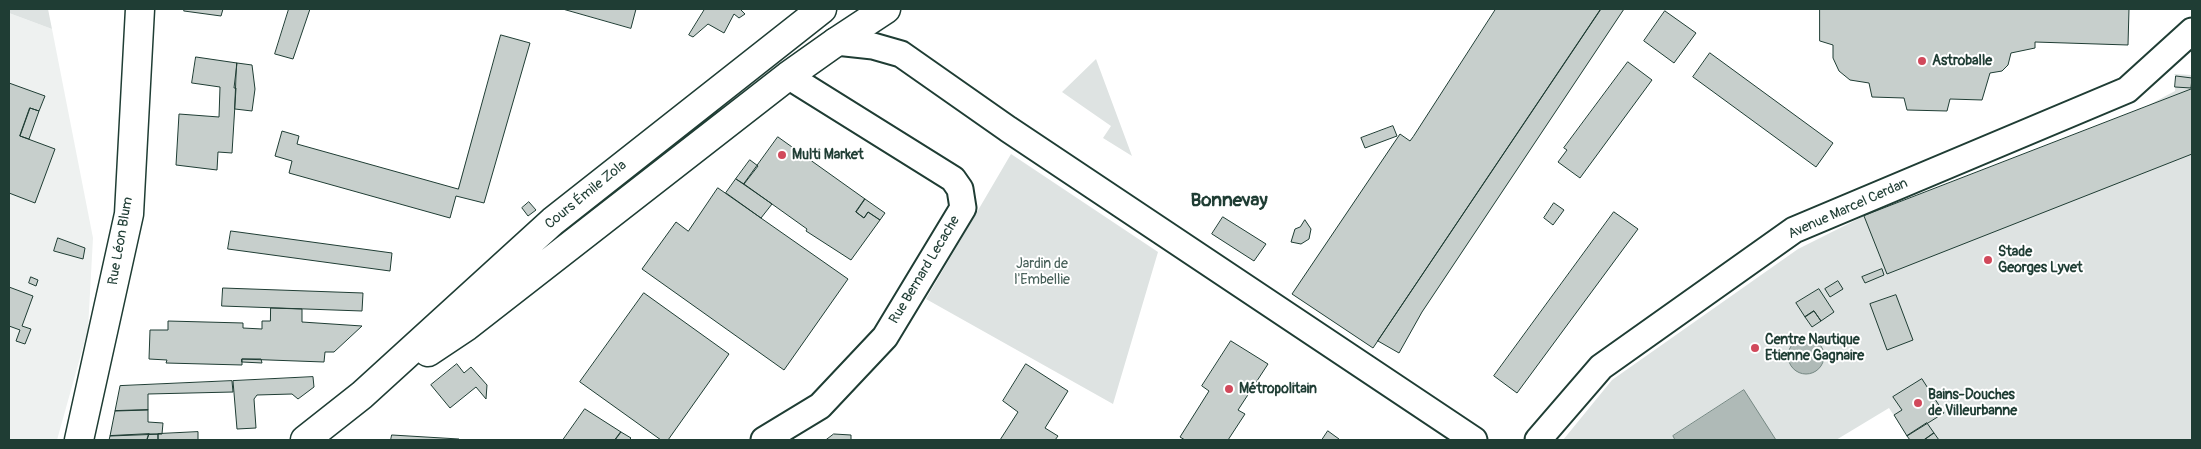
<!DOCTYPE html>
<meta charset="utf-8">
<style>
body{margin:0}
#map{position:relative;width:2201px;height:449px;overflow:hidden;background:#fff;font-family:Pangolin,sans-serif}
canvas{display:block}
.frame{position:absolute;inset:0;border:10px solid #1f3d34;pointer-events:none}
</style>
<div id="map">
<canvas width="2201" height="449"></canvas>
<div class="frame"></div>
</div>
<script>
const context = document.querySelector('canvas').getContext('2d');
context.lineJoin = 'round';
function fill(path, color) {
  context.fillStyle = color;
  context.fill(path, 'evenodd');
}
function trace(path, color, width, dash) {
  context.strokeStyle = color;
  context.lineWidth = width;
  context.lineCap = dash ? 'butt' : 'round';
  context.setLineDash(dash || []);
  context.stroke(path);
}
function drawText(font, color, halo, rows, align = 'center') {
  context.font = font + ' Pangolin,sans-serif';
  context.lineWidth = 4;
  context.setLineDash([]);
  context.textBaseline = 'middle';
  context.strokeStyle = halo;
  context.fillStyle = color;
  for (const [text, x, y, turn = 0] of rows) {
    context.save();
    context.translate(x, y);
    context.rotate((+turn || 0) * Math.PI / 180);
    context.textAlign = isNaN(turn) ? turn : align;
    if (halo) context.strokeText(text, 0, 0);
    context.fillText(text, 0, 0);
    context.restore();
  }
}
fill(new Path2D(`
 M 9,13 L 52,29 L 93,238 L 88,329 L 57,440 L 9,440 Z`), '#eef1f0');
fill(new Path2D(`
 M 9,9 L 48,9 L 52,29 L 9,13 Z
 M 1096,59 L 1132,156 L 1103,138 L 1111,126 L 1062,92 Z
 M 2174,74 L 2192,75 L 2192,440 L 1939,440 L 1934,433 L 1924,440 L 1910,440 L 1889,408 L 1836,440 L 1563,440 L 1612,380 L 1798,249 L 1864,216 L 2145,107 L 2175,91 L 2176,76 Z
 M 1011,154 L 1158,252 L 1113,404 L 926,299 Z`), '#dee3e2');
const water = new Path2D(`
 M1788 356a18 18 0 1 1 36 0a18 18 0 1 1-36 0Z
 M 1744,390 L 1776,440 L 1675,440 L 1673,436 Z`);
fill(water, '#afbab7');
trace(water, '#758883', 1);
const building = new Path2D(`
 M 185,9 L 223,9 L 221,16 L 184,11 Z
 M 289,9 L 310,9 L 293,59 L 275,54 Z
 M 563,9 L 636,9 L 631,28 Z
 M 705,9 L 740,9 L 745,14 L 739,18 L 734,14 L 724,33 L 708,24 L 693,37 L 689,35 Z
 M 1496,9 L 1601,9 L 1373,348 L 1292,294 L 1400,134 L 1410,141 L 1413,137 Z
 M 1601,9 L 1624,9 L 1422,312 L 1399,353 L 1378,341 Z
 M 1820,9 L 2129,9 L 2128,45 L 2035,42 L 2035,48 L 2011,53 L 2008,65 L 2002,71 L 1990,73 L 1982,100 L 1950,99 L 1947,111 L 1907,110 L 1904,98 L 1872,97 L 1869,83 L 1850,80 L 1839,71 L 1833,58 L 1833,45 L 1820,41 Z
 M 1665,11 L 1696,33 L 1674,63 L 1644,41 Z
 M 501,35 L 530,43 L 484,203 L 456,196 L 450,218 L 289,173 L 292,161 L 275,156 L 282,131 L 299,136 L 297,144 L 458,189 Z
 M 1710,53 L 1833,143 L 1816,167 L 1693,77 Z
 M 196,57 L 237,63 L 234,88 L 236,88 L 232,153 L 218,152 L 217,170 L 176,165 L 179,114 L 219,117 L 220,87 L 192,83 Z
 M 1628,62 L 1652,80 L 1580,178 L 1558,162 L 1567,150 L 1564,148 Z
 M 237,63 L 252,65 L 255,89 L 252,111 L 235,109 Z
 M 2176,76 L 2192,78 L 2191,88 L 2175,87 Z
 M 9,83 L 45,96 L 39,111 L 30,108 L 20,136 L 55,149 L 35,203 L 9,193 Z
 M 2192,89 L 2192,154 L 1887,274 L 1864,216 Z
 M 30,108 L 39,111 L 29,139 L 20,136 Z
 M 1393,126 L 1397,136 L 1365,148 L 1361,138 Z
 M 778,137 L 865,199 L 856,212 L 864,218 L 868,212 L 880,220 L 851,260 L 806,231 L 807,229 L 744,184 Z
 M 750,160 L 758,166 L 744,184 L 736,179 Z
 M 736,179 L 772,204 L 761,218 L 726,193 Z
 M 718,188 L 848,279 L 784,370 L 642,269 L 676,222 L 688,231 Z
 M 865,199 L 885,213 L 880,220 L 868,212 L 864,218 L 856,212 Z
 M 529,202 L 536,210 L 528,216 L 522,208 Z
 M 1554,203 L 1564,210 L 1553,225 L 1544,218 Z
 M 1614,212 L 1638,229 L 1517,393 L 1494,376 Z
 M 1223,217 L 1266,244 L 1254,261 L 1212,234 Z
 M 1305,220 L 1311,229 L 1309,239 L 1301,244 L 1291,242 L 1295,229 L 1300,227 Z
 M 231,231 L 392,253 L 390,271 L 228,249 Z
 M 58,238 L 85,248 L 83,259 L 54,251 Z
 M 1882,269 L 1884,275 L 1865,283 L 1862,277 Z
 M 31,277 L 38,280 L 36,286 L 29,283 Z
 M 1838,281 L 1843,289 L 1830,297 L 1825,289 Z
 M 9,287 L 33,296 L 22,326 L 31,329 L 25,344 L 16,341 L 20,330 L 9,326 Z
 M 223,288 L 363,293 L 362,311 L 222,306 Z
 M 1819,289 L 1834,312 L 1821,321 L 1814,311 L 1805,317 L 1796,303 Z
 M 644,293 L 729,354 L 668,440 L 661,440 L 580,382 Z
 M 1896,295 L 1913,340 L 1887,350 L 1870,304 Z
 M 271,308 L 302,309 L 302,322 L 362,326 L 334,352 L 325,352 L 324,362 L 242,359 L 242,365 L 166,363 L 167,360 L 149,359 L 150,330 L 168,330 L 168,321 L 243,323 L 243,328 L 262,329 L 262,321 L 270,321 Z
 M 1814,311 L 1821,321 L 1812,327 L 1805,317 Z
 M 1231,341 L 1268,364 L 1238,410 L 1245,414 L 1228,440 L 1185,440 L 1180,437 L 1209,391 L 1202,386 Z
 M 242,359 L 261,359 L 262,363 L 242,362 Z
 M 457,364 L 464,373 L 471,367 L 487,385 L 486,399 L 476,387 L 450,408 L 431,385 Z
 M 1026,364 L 1068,391 L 1045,428 L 1058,436 L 1055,440 L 1000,440 L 1018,412 L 1003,401 Z
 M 313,377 L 314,387 L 298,399 L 292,394 L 257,395 L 254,399 L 256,428 L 237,429 L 233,381 Z
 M 1922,379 L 1944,413 L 1907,436 L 1894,415 L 1902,410 L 1893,397 Z
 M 232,381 L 233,392 L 148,394 L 148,410 L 115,411 L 120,386 Z
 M 585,409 L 621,432 L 615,440 L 563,440 Z
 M 148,410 L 148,422 L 163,423 L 162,434 L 110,436 L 115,411 Z
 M 1927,423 L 1934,433 L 1924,440 L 1910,440 L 1907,436 Z
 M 1328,431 L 1339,439 L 1338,440 L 1322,440 Z
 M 198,432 L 198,440 L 158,440 L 158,434 Z
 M 621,432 L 631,438 L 629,440 L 615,440 Z
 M 1934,433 L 1939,440 L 1924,440 Z
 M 149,434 L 158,434 L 158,440 L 147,440 Z
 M 149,434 L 147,440 L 109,440 L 110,436 Z
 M 834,434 L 851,435 L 851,440 L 826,440 Z
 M 392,435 L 459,439 L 459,440 L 391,440 Z`);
fill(building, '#c7cfcc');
trace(building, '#1f3d34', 1);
const street = new Path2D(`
 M 836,42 L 873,46 L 901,54 L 1008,129 L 1474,440
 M 764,440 L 820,406 L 885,337 L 963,208 L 960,189 L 953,179 L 788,76
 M 1538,440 L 1601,367 L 1794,230 L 2127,90 L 2192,31`);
const secondary = new Path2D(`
 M 428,352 L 467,326 L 788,76 L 836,42
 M 79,440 L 129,214 L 140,9
 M 305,440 L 362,395 L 553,221 L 822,9`);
const highway = new Path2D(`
 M 836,42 L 886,9`);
trace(street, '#1f3d34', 29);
trace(secondary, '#1f3d34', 31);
trace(highway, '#1f3d34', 31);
trace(street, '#fff', 25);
trace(secondary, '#fff', 28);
trace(highway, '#fff', 28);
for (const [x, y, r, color] of [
 [1922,61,5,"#d1495b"],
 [782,155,5,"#d1495b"],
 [1988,260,5,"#d1495b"],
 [1755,348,5,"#d1495b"],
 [1229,389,5,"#d1495b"],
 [1918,403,5,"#d1495b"]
]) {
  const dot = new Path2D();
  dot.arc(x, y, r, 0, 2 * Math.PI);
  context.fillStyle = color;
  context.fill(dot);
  trace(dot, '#fff', 2);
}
drawText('bold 14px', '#1f3d34', '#fff', [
 ["Astroballe",1932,61],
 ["Multi Market",792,155],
 ["Stade",1998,252],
 ["Georges Lyvet",1998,268],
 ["Centre Nautique",1765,340],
 ["Etienne Gagnaire",1765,356],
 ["Métropolitain",1239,389],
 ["Bains-Douches",1928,395],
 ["de Villeurbanne",1928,411]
], 'left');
drawText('14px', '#1f3d34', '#fff', [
 ["Cours Émile Zola",586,195,-39],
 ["Avenue Marcel Cerdan",1848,209,-24],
 ["Rue Léon Blum",121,241,-80],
 ["Rue Bernard Lecache",925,270,-59]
]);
drawText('14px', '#455e57', '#fff', [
 ["Jardin de",1042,264],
 ["l'Embellie",1042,280]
]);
drawText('bold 19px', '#1f3d34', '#fff', [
 ["Bonnevay",1229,201]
]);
</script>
